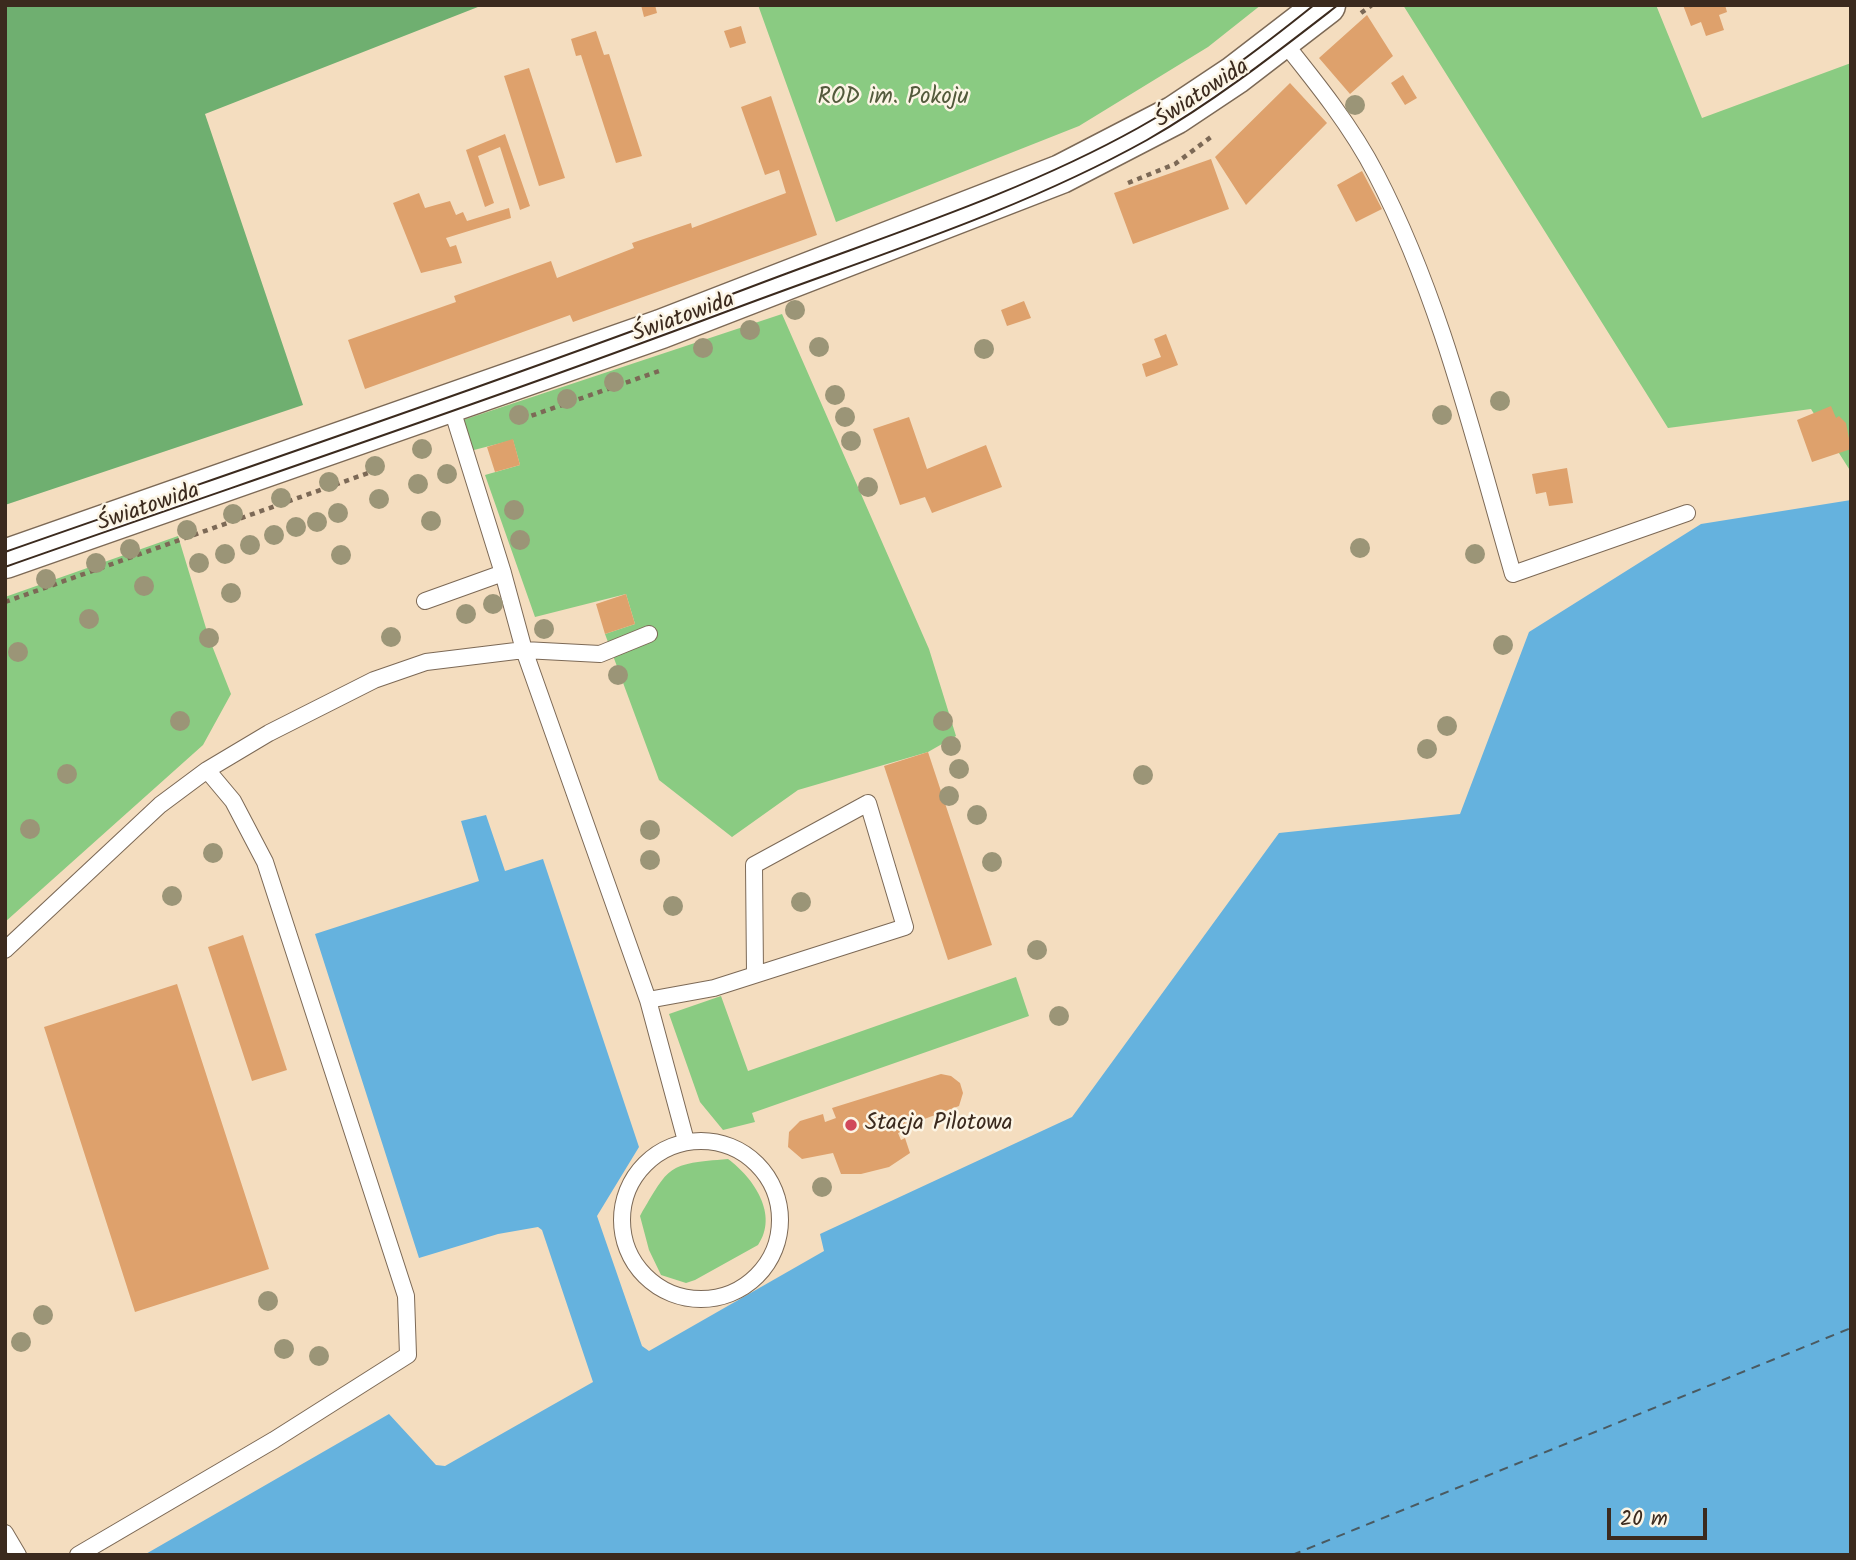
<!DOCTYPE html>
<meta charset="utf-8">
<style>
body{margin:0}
#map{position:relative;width:1856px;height:1560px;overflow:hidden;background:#f4ddbf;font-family:Kalam,sans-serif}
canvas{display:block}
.frame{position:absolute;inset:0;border:7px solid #3b2a1e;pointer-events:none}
.scale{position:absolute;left:1607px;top:1508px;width:100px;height:32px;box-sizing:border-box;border:4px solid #3b2a1e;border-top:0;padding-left:9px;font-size:21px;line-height:24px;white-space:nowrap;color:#3b2a1e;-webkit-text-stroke:5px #fcf5e5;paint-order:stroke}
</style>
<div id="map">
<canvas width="1856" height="1560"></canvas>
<div class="frame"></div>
<div class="scale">20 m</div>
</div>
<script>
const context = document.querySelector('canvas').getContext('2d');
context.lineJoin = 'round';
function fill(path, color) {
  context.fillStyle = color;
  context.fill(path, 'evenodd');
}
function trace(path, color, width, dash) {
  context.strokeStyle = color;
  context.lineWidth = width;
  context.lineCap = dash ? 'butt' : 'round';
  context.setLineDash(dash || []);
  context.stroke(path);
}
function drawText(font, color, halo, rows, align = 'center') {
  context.font = font + ' Kalam,sans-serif';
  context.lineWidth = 5;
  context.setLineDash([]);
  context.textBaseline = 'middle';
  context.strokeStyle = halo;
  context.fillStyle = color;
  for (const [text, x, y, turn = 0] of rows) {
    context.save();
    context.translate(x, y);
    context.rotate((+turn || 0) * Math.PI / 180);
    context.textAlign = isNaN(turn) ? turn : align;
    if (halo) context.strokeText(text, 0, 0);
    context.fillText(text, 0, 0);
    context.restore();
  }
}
fill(new Path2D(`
 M 758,5 L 1261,5 L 1208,47 L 1079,126 L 836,222 Z
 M 1403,5 L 1656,5 L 1702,118 L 1851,63 L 1851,472 L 1811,409 L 1668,428 Z
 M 782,314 L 929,649 L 956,736 L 928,752 L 798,790 L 732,837 L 659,780 L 605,634 L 635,624 L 626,594 L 535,617 L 485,475 L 520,465 L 513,440 L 470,451 L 460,421 Z
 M 178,536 L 209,638 L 231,694 L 203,745 L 5,922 L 5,597 Z
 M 1016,977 L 1029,1016 L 752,1113 L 755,1122 L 723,1130 L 700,1102 L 669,1014 L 721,996 L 748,1071 Z
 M 728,1159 C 754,1178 779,1215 758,1245 L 695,1280 L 686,1283 L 661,1275 L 649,1250 L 640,1216 C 670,1165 667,1164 728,1159 Z`), '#8acb82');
fill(new Path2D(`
 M 5,5 L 483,5 L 205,114 L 303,405 L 5,505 Z`), '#6faf70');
fill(new Path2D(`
 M 1851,500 L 1851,1555 L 144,1555 L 389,1414 L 436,1465 L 445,1466 L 593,1382 L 542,1230 L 538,1227 L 498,1234 L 419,1258 L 315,934 L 479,881 L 461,821 L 486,815 L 505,871 L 543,859 L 639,1147 L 597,1216 L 642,1346 L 649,1351 L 824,1251 L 820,1234 L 1072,1117 L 1279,833 L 1460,814 L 1529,632 L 1701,524 Z`), '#65b2de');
trace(new Path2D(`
 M 1292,1555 L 1851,1328`), '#4a5a61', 2, [9, 7]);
fill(new Path2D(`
 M 641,5 L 655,5 L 657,13 L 644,17 Z
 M 1683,5 L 1725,5 L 1727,12 L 1719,15 L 1724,30 L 1706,36 L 1701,22 L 1691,26 Z
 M 1367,15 L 1393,56 L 1350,94 L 1319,58 Z
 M 741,26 L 746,43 L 730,48 L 724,31 Z
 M 596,31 L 604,55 L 609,54 L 642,156 L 616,163 L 581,55 L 576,56 L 571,39 Z
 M 529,68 L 565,178 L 539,186 L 504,76 Z
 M 1403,75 L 1417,98 L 1405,105 L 1391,83 Z
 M 1290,83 L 1327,123 L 1246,205 L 1215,157 Z
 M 771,96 L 817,235 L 573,322 L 570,315 L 365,389 L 348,340 L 456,302 L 454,296 L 551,261 L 557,278 L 634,248 L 632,243 L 691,223 L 692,228 L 786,193 L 779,170 L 765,175 L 741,107 Z
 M 505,134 L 530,206 L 520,210 L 500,147 L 478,156 L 494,203 L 485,207 L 466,150 Z
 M 1211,159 L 1229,209 L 1133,244 L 1114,193 Z
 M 1362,171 L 1382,209 L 1356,222 L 1337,185 Z
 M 419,193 L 425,208 L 450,201 L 456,215 L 463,212 L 467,221 L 509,208 L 511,218 L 446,238 L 450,247 L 456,245 L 462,263 L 421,273 L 393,203 Z
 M 1024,301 L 1031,318 L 1007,326 L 1001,310 Z
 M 1166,334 L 1178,365 L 1146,377 L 1142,364 L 1161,357 L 1154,339 Z
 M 1831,406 L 1836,418 L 1839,416 L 1846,423 L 1851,449 L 1812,462 L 1797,420 Z
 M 909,417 L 927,469 L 986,445 L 1002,487 L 932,513 L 925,497 L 900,505 L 873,429 Z
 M 513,439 L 520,465 L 495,472 L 487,447 Z
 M 1567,468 L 1573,503 L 1549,506 L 1546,492 L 1536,494 L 1532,474 Z
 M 626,594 L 635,624 L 605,634 L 596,604 Z
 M 928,752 L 992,945 L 948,960 L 884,766 Z
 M 243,935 L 287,1070 L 252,1081 L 208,947 Z
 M 177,984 L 269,1269 L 135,1312 L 44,1027 Z
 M 941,1074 L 951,1076 L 960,1083 L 963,1093 L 959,1106 L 903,1127 L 905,1131 L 898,1133 L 901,1140 L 905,1138 L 910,1153 L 889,1167 L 861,1174 L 841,1174 L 833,1153 L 802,1159 L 788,1147 L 789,1132 L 800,1121 L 823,1114 L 825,1122 L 836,1118 L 832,1108 Z`), '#dea16c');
const lane = new Path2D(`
 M 1282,40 C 1315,81 1352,127 1376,174 C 1441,299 1474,440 1513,574 L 1687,513
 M 450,403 L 503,573
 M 425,601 L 503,573 L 524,650 L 600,654 L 649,634
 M 5,950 L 160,805 L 207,770 L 269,733 L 374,680 L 426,662 L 524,650 L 648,1000 L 686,1141
 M 648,1000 L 714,988 L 905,927 L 868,803 L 754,865 L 755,973
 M622 1220a79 79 0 1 1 158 0a79 79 0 1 1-158 0Z
 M 5,1533 L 18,1555
 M 78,1555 L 274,1440 L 408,1355 L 406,1296 L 265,862 L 233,801 L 207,770`);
const secondary = new Path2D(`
 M 5,559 L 661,329 L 1061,174 L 1175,115 L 1235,75 L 1326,5`);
trace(lane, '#7c6956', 18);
trace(secondary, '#7c6956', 41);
trace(new Path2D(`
 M 1361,13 L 1372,5
 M 1128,183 L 1175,164 L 1211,137
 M 522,419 L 662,370
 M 5,602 L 371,472`), '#7c6956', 4.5, [5, 5]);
trace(lane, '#fff', 16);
trace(secondary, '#fff', 38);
trace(new Path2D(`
 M 5,552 C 253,465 502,381 748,288 C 878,238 1016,196 1138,128 C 1201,93 1258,50 1314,5
 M 5,567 C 246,482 489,401 728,311 C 868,258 1016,213 1147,140 C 1215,101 1276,53 1338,5`), '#3b2a1e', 2);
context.fillStyle = '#9b9577';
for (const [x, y] of [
 [1355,105],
 [795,310],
 [750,330],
 [819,347],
 [703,348],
 [984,349],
 [614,382],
 [835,395],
 [567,399],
 [1500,401],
 [519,415],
 [1442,415],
 [845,417],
 [851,441],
 [422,449],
 [375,466],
 [447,474],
 [329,482],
 [418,484],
 [868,487],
 [281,498],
 [379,499],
 [514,510],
 [338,513],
 [233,514],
 [431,521],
 [317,522],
 [296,527],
 [187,530],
 [274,535],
 [520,540],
 [250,545],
 [1360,548],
 [130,549],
 [225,554],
 [1475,554],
 [341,555],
 [96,563],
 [199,563],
 [46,579],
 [144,586],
 [231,593],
 [493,604],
 [466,614],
 [89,619],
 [544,629],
 [391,637],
 [209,638],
 [1503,645],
 [18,652],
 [618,675],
 [180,721],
 [943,721],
 [1447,726],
 [951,746],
 [1427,749],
 [959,769],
 [67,774],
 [1143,775],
 [949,796],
 [977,815],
 [30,829],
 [650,830],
 [213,853],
 [650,860],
 [992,862],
 [172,896],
 [801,902],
 [673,906],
 [1037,950],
 [1059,1016],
 [822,1187],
 [268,1301],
 [43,1315],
 [21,1342],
 [284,1349],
 [319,1356]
]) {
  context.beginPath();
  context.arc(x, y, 10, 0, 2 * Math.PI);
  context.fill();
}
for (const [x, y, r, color] of [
 [851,1125,7,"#d1495b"]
]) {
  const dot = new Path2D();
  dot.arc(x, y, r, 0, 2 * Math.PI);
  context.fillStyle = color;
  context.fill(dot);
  trace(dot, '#fcf5e5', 2.5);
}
drawText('23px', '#3b2a1e', '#fcf5e5', [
 ["Światowida",1203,95,-33],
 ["Światowida",684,319,-20],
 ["Światowida",149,509,-19]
]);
drawText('23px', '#535a3c', '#fcf5e5', [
 ["ROD im. Pokoju",893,99]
]);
drawText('23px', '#3b2a1e', '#fcf5e5', [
 ["Stacja Pilotowa",865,1125]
], 'left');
</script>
